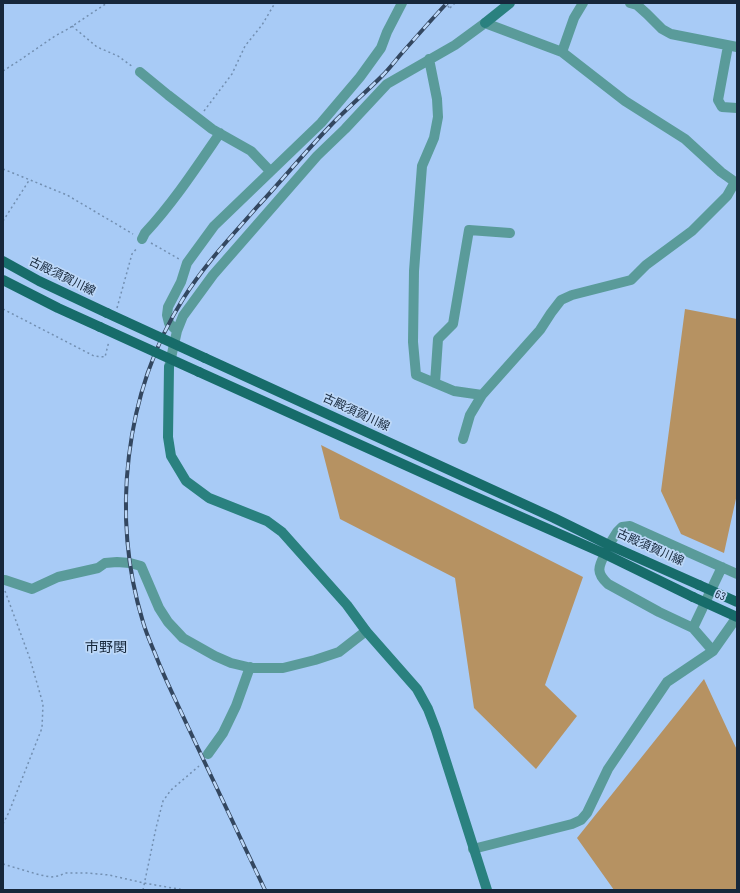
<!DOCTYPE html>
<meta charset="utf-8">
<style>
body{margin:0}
#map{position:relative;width:740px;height:893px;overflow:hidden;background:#a8cbf6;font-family:"Sofia Sans Condensed",sans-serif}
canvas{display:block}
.frame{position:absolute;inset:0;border:4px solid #16273b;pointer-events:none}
</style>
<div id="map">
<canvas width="740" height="893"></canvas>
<div class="frame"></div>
</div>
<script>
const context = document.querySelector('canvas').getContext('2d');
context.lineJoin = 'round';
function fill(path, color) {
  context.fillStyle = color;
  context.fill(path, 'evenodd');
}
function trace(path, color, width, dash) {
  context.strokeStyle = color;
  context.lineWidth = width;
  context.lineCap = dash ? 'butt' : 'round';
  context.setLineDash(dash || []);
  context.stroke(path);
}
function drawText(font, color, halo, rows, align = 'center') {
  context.font = font + ' "Sofia Sans Condensed","Noto Sans JP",sans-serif';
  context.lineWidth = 3.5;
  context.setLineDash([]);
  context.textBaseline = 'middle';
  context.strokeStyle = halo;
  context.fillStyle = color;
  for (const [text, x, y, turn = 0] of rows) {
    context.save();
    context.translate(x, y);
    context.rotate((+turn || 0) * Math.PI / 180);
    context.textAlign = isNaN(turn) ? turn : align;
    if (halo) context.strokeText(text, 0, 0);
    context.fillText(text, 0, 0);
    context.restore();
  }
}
fill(new Path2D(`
 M 685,309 L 737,319 L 737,494 L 724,553 L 681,534 L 661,491 Z
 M 321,445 L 583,577 L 545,685 L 577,716 L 536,769 L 474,708 L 455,578 L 340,519 Z
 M 704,679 L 737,750 L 737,890 L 614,890 L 577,838 Z`), '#b69262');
trace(new Path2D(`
 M 450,8 L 455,3
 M 72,26 L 97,47 L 118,56 L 133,67
 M 3,71 L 20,60 L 55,36 L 68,29 L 107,3
 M 204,111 L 232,74 L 245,46 L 262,25 L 275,3
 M 3,169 L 67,195 L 133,234
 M 3,221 L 30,179
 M 151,243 L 179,259
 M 117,308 L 132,254 L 137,248
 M 3,309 L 94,356 L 105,357 L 109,341
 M 3,824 L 9,812 L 42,728 L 43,704 L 30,659 L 5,591
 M 3,864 L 40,875 L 51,877 L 59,876 L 65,873 L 88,873 L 109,875 L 144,883 L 184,890
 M 143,890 L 156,828 L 163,801 L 171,790 L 199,766`), '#728fb1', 1.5, [2, 3]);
trace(new Path2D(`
 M 630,3 L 637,5 L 647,14 L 662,29 L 671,34 L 737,47
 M 728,46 L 718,100 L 722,107 L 737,108
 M 562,52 L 574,18 L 583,3
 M 429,59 L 437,99 L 438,117 L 434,138 L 422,166 L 414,271 L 413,342 L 416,375 L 454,391 L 482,395
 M 140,72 L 168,95 L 212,129 L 251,151 L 270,171
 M 142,239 L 145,233 C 173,203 196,168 220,133
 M 177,331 L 169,323 L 167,315 L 168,307 L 181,282 L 187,263 L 214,226 L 321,123 L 360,77 L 381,48 L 387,32 L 402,3
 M 169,367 L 177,331 L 183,316 L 213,275 L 317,156 L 345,129 L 387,84 L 455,45 L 485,23 L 562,52 L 625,101 L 685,139 L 721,172 L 735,182 L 737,183
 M 435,383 L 438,339 L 453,324 L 469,230 L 510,233
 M 463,439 L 470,415 L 482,395 L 540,330 L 551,313 L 561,300 L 572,295 L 631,280 L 646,265 L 692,231 L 727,196 L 735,182
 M 609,545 L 617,532 L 622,527 L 630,526 L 737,574
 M 605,554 C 598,567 596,573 608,584 L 659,612 L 693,628 L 713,651
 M 3,580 L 5,580 L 32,589 L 58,577 L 98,568 L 105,563 L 117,562 L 130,563 L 141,566 L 159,608 L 168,622 L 183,638 L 215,656 L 231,663 L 252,668 L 283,668 L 315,660 L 339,652 L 366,631
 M 693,628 L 722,567
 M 208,754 L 223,733 L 236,706 L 250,667
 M 473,849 L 572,824 L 581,820 L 587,813 L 608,769 L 667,682 L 713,651 L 737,617`), '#5a9b9a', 10);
trace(new Path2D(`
 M 485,23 L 510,3
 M 169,367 L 168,437 L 171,456 L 186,481 L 209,498 L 267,521 L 282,532 L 347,605 L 366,631 L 417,689 L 428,709 L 436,730 L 487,890`), '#2a817f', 10);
trace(new Path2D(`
 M 3,261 L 39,281 L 107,313
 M 3,280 L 58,308 L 100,327
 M 205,358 L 554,518 L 609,545 L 699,585
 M 199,372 L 467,493 L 605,554 L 693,597`), '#176c6a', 10);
const rail = new Path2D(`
 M 265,890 C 239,836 214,781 188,727 C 178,705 167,683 158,661 C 153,648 147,636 143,622 C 111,517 124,393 183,299 C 204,265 231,237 257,207 C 284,178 309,147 337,119 C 352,104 367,91 382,76 C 389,69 395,61 402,53 C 417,36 432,19 447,3`);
trace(rail, '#334760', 4);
trace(rail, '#bdd8f8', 2.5, [8]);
trace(new Path2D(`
 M 444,3 L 450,8`), '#728fb1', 1.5, [2, 3]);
trace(new Path2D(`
 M 107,313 L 205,358
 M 100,327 L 199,372
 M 699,585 L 737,602
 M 693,597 L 737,617`), '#176c6a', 10);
drawText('12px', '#16273b', '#bdd8f8', [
 ["古殿須賀川線",62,277,26],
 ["古殿須賀川線",356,413,25],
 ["古殿須賀川線",650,548,24],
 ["63",720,596,24]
]);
drawText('14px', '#16273b', '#bdd8f8', [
 ["市野関",106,648]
]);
</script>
